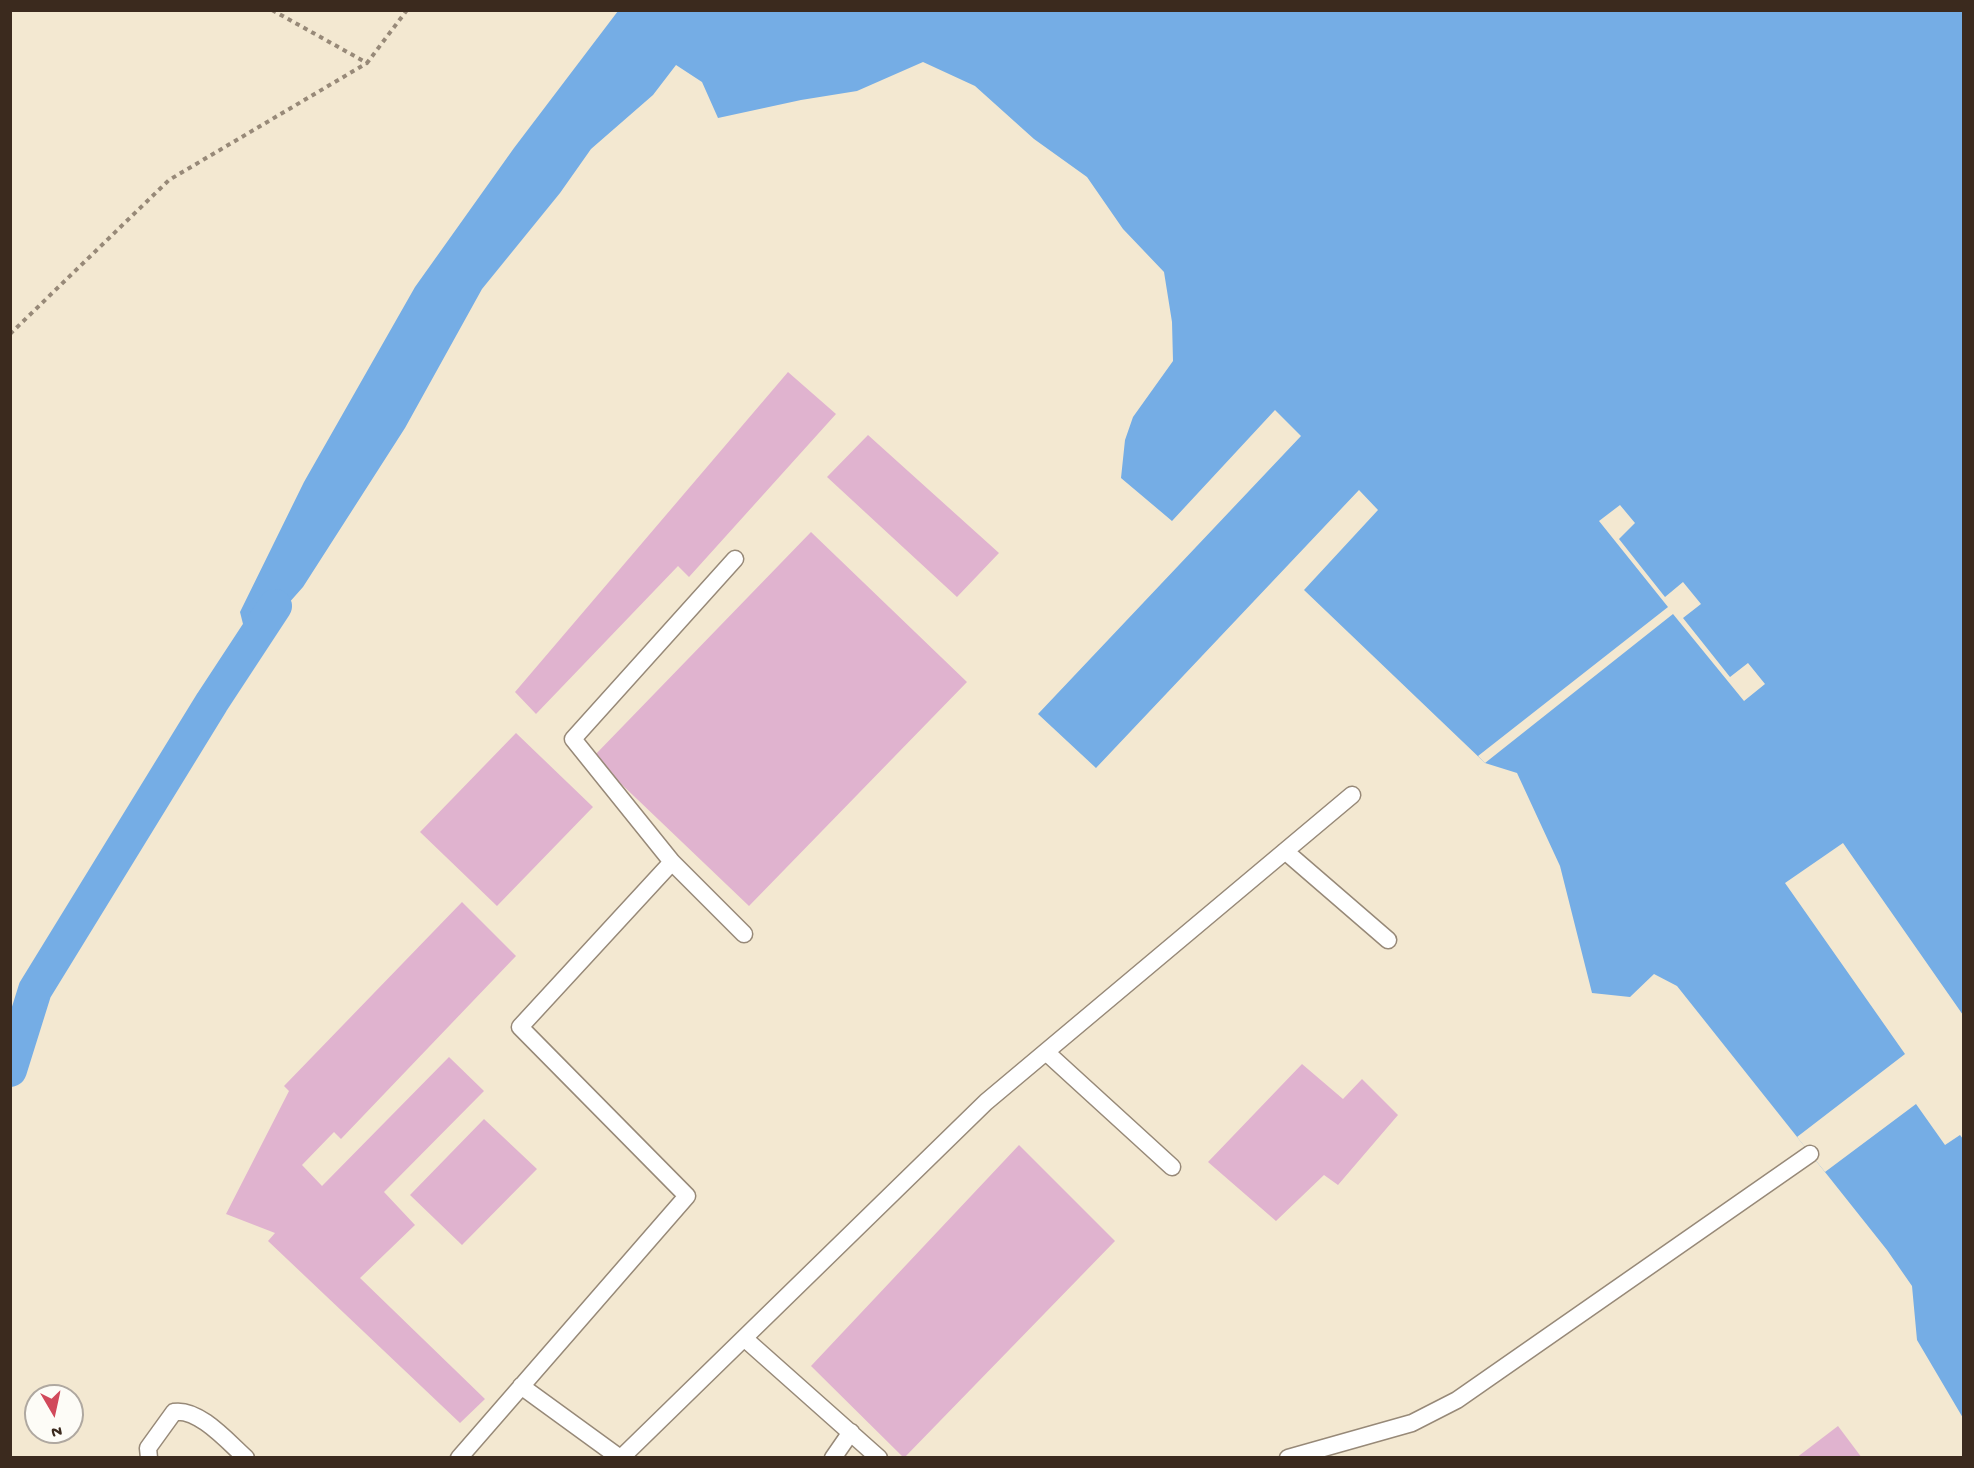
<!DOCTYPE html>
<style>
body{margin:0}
#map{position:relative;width:1974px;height:1468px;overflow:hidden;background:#f3e8d1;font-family:"Gochi Hand",sans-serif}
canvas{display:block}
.frame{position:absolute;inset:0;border:12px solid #3b2a1e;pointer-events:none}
.north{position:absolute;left:24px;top:1384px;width:60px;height:60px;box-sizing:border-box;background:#fdfcf7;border:2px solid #afa8a0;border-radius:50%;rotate:171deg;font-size:16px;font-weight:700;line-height:24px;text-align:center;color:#3b2a1e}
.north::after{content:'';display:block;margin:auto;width:21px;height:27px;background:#d1495b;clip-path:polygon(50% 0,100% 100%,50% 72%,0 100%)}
</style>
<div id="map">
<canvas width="1974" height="1468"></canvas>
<div class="frame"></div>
<div class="north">N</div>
</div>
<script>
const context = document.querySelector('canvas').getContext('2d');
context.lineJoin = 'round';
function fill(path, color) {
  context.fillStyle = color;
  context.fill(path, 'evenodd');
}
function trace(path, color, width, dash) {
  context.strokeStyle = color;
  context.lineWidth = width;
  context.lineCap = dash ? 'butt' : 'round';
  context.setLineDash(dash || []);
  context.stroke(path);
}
fill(new Path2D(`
 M 618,11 L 1963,11 L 1963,1418 L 1917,1340 L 1912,1286 L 1887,1250 L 1677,986 L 1654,974 L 1630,997 L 1592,993 L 1560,866 L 1517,773 L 1485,763 L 1304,590 L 1378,510 L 1359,490 L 1096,768 L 1038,714 L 1301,436 L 1275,410 L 1172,521 L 1121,478 L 1125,440 L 1133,417 L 1173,361 L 1172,322 L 1164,272 L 1123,229 L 1087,177 L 1034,139 L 975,86 L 923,62 L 857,91 L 801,100 L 718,118 L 702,82 L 676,65 L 653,95 L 591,149 L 560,193 L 482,289 L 405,428 L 303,587 L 249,648 L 240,612 L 304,482 L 415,287 L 514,148 Z`), '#75ade5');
fill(new Path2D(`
 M 1620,505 L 1635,523 L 1619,539 L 1665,597 L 1683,582 L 1701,604 L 1683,618 L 1730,677 L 1748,663 L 1765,684 L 1744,701 L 1673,614 L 1485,763 L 1478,756 L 1668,607 L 1599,521 Z
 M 1843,843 L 1963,1015 L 1963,1139 L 1960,1135 L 1945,1145 L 1916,1104 L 1825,1172 L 1797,1137 L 1905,1054 L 1785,883 Z`), '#f3e8d1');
trace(new Path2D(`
 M 10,1070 L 35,990 L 212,702 L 275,606`), '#75ade5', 34);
fill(new Path2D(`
 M 788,372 L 836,414 L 689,577 L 678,566 L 536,714 L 515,692 Z
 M 868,435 L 999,553 L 957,597 L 827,477 Z
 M 811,532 L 967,682 L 749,906 L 593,757 Z
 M 516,733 L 593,807 L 497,906 L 420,832 Z
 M 462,902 L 516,956 L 341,1139 L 334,1132 L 302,1165 L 322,1186 L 449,1057 L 484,1091 L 384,1192 L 415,1225 L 360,1278 L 485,1399 L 460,1423 L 268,1241 L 275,1233 L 226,1214 L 289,1091 L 284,1086 Z
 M 1302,1064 L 1343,1099 L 1362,1079 L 1398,1115 L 1338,1185 L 1324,1175 L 1276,1221 L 1208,1162 Z
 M 484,1119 L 537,1169 L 462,1245 L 410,1195 Z
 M 1019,1145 L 1115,1241 L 904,1458 L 811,1366 Z
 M 1838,1426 L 1862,1458 L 1796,1458 Z`), '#e0b3cf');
const service = new Path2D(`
 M 735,559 L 573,739 L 672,862 L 744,934
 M 1285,851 L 1388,940
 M 1046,1052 L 1172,1167
 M 744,1338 L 879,1458
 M 521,1386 L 620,1458
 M 149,1458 L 148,1448 L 174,1412 C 199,1408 228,1442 246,1458
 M 459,1458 L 687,1196 L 520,1027 L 672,862
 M 621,1458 L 986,1102 L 1352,795
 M 833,1458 L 851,1432
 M 1288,1458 L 1412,1423 L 1457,1400 L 1810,1154`);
trace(service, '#978978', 19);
trace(new Path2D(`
 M 272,10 L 367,63 L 407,10
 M 10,334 L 169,180 L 367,63`), '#978978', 4, [4.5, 4.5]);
trace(service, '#fff', 16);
</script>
